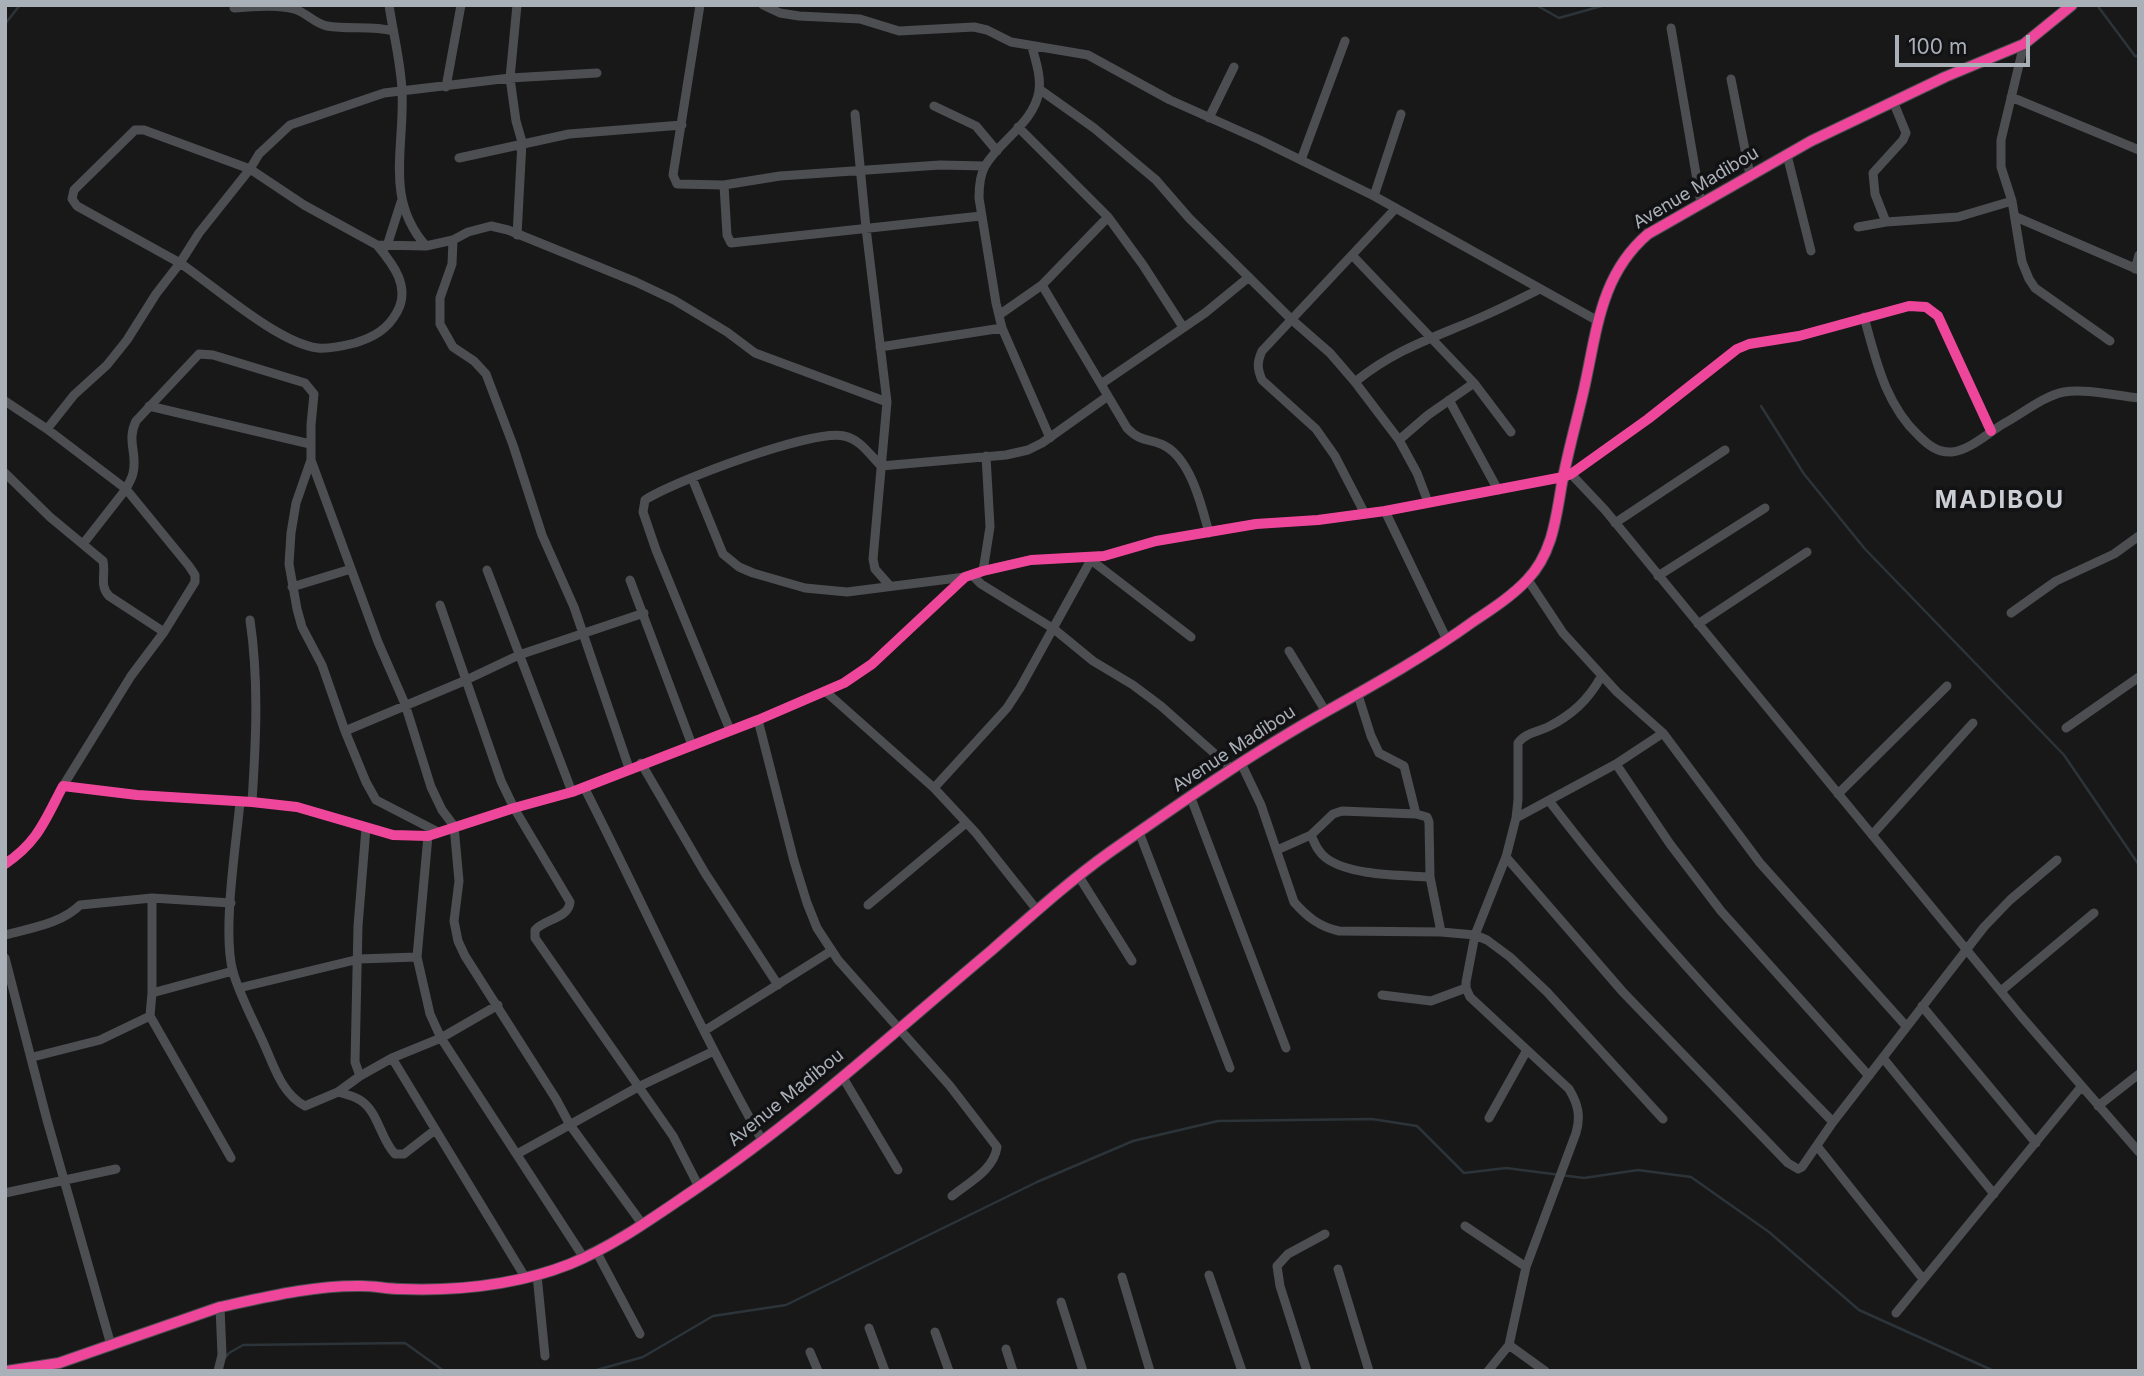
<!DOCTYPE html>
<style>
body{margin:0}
#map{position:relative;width:2144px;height:1376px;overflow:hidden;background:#181818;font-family:Inter,sans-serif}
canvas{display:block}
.frame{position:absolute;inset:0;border:7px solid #aab0b8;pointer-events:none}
.scale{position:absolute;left:1895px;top:35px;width:135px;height:32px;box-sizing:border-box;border:4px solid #aab0b8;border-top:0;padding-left:9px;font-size:21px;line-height:24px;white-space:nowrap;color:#aab0b8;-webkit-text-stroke:5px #121214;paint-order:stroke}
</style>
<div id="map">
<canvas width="2144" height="1376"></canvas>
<div class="frame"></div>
<div class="scale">100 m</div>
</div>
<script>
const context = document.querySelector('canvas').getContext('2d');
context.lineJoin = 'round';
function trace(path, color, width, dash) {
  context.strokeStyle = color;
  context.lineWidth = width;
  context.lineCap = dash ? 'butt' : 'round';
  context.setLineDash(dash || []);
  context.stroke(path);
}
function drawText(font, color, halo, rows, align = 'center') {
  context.font = font + ' Inter,sans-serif';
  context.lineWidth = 7;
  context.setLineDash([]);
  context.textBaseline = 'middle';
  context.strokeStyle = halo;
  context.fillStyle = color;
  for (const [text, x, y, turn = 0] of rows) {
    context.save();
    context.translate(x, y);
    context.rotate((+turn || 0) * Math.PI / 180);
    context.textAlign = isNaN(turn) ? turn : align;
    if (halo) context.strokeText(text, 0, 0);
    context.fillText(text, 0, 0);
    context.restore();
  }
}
trace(new Path2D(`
 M 1536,5 L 1559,18 L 1605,5
 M 2097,5 L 2135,56 L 2139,56
 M 5,24 L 20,5
 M 1761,406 L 1804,474 L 1865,549 L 2064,755 L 2139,865
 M 224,1359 L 229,1353 L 243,1345 L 405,1343 L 444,1371
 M 593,1371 L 643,1357 L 713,1316 L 786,1305 L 1037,1182 L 1133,1141 L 1218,1121 L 1372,1119 L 1417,1126 L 1464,1173 L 1506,1168 L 1584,1178 L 1638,1170 L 1691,1177 L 1769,1232 L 1859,1310 L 1994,1371`), '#2c3439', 2.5);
trace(new Path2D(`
 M 389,5 C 393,33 401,63 402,91 C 405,147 384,199 426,246
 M 517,5 L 510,78 L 516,121 L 522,142 L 517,235
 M 700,5 L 673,175 L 677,184 L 724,185 L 780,176 L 940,165 L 985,166
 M 763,5 L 780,13 L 799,16 L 860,19 L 899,31 L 974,27 L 987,30 L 1011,42 L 1088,55 L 1170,100 L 1260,140 L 1374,196 L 1598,321
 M 234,8 C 253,7 275,4 294,9 C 306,12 315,24 327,26 C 349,30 371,25 393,31
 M 1671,28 L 1701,203
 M 2024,44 L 2001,140 L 2001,167 L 2012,201 L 2022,262 L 2029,279 L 2035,288 L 2110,341
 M 1032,47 C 1036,62 1041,76 1039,91 C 1034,123 1000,140 985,166 C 980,175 979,187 979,198 L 996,303 L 1002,328 L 1050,438
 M 1731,79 L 1750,175
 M 446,87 L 461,5
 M 1039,89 L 1094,128 L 1156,180 L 1189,218 L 1291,319 L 1330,353 L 1355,382 L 1399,440 L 1417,473 L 1428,502
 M 2011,97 L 2139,150
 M 934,106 L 976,126 L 997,151
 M 855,114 L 866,228 L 887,402 L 873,559 L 875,569 L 890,586
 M 1209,118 L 1234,67
 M 1018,127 L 1108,217 L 1143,265 L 1183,327
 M 1787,155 L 1811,251
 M 459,158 L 569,134 L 682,125
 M 1301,160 L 1345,41
 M 724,185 L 727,235 L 731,243 L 981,216
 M 1374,196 L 1401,114
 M 2016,217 L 2139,270
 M 1886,222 L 1875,194 L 1873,173 L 1903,140 L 1906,133 L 1893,101
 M 1858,227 L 1886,222 L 1958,217 L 2012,201
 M 453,240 L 452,264 L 440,298 L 440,324 L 453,347 L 474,361 L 486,374 L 513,445 L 542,535 L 574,607 L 629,768
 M 377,245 C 393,264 411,287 397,312 C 388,329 374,337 355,343 C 343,346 330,349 318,348 C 279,344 214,286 180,263 L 199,233 L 250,169 L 259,154 L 290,125 L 384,93 L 510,78 L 597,73
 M 387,246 L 401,202
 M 1352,255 L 1474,383 L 1511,432
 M 2135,269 L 2139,255
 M 1042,285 L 1127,428 C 1141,443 1150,438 1165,446 C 1191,460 1202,507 1209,533
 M 999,315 L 1042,285 L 1108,217
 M 1864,317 C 1876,360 1885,404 1919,436 C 1928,445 1938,453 1952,452 C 1970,450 1988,433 2003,424 C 2022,414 2043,396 2064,392 C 2085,388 2117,396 2139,398
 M 880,347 L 1002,328
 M 1355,382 C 1398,347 1437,337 1486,315 C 1504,307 1522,298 1540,289
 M 1101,384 L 1205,313 L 1249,277
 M 1449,400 L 1498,490
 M 5,401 L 47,429 L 126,489 L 83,544
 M 149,406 L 310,444
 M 47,429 L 74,395 L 107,365 L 127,340 L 156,294 L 180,263 L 77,206 L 72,199 L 74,190 L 135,130 L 144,130 L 250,169 L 304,205 L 377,245 L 426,246 L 453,240 L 468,232 L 491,226 L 508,230 L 636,282 L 674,300 L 727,332 L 755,353 L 887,402
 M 1399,440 L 1428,415 L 1474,383
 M 311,460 L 378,642 L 405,704 L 431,787 L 442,810 L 454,826 L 459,881 L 454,921 L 458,941 L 465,956 L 556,1099 L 570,1125 L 643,1225
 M 5,473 L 50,517 L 103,561 C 106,573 99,586 109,596 L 164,632
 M 1571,474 L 1605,510 L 2021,1016 L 2139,1152
 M 692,478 L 723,554 L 739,567 L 753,573 L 805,588 L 847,592 L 965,577
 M 1385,511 L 1447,640
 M 1365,514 L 1335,456 L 1316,429 L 1262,380 C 1257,368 1257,362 1262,351 L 1396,208
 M 1615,523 L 1725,450
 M 1091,560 L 1191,637
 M 487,570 L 572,792
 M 983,571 L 990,527 L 986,456
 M 972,575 L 981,584 L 1054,629 L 1093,661 L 1133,685 L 1161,706 L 1232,769
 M 1658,576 L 1765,508
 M 630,580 L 692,745
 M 1528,580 L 1563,633 L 1617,692 L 1663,733 L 1760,863 L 1906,1026
 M 292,587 L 351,569
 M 440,605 L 501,781 L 514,808 L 570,902 C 569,918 545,919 535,930 L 535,938 L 673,1136 L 699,1187
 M 2011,613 L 2056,581 L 2114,554 L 2139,536
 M 250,620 C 259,681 256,740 252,802
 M 1698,624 L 1807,552
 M 1289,651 L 1326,712
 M 825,691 L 934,788 L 976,833 L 1037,910
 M 1358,695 L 1371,736 L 1379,753 L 1404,766 L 1416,814
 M 758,720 L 794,861 L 807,903 L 817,928 L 838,960 L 950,1086 L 997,1147 C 994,1170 968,1183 952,1196
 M 2066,728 L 2139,677
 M 730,730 L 656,550 L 643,512 L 645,500 C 674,481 812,429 844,436 C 860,439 870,455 881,466 L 1006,455 L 1028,450 L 1042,443 L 1108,396
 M 345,731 L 464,681 L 519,655 L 644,613
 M 641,763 L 705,873 L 778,985
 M 1241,763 L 1261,805 L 1294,902 C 1307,917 1320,927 1339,931 L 1441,932 L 1475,935 L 1487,940 L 1510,957 L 1547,992 L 1663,1119
 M 1616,764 L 1670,844 L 1721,911 L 1869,1076
 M 63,786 L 131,676 L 164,632 L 195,582 L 195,575 L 189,566 L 126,489 C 128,484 132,479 133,473 C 138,453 126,442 136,421 L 199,354 L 213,355 L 305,383 L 314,394 L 311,425 L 311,460 L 296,503 L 291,533 L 289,564 L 297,609 L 302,627 L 322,665 L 345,731 L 366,782 L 376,800 L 438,832
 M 584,787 C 644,905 698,1027 763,1142
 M 934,788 L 1007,708 L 1020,688 L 1092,558
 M 1838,794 L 1947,686
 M 1191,798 L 1286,1048
 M 240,802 C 236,846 222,932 233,972 C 241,999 256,1025 267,1051 C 276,1072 284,1095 305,1106 L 338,1092 L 360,1076 L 392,1058 L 441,1038 L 498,1005
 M 1550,802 C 1637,916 1733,1020 1833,1122
 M 1516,818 L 1616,764 L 1663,733
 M 1139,832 L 1230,1068
 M 1311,835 C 1315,844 1318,852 1326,858 C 1350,876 1401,875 1430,877
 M 1872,835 L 1973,723
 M 428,836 L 417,957 L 430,1014 L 441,1038 L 584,1258
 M 1277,850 L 1311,835 L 1333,814 L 1342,811 L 1416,814 L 1427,817 L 1429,822 L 1430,877 L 1441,932
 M 1506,857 L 1622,991 L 1788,1163 L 1798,1169 L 1802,1167 L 1833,1122 L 1984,927 L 2010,900 L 2057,860
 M 5,864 C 38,842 45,820 63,786 L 137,795 L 252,802 L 297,807 L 393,835 L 428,836 L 514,808 L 572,792 L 758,720 L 844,683 L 872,664 L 965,577 L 983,571 L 1031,560 L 1104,556 L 1156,541 L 1256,524 L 1318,520 L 1385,511 L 1563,477 L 1571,474 L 1648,419 L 1737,349 L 1749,344 L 1799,336 L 1909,306 L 1926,307 L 1938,316 L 1991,431
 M 1078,875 L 1132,961
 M 868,905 L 966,823
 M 5,935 C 30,928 61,924 80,905 L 152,898
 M 5,958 L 47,1120 L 111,1345
 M 239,988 L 359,959 L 417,957
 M 2001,991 L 2094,913
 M 152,993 L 152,898 L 231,903
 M 1382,995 L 1431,1001 L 1466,988
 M 1922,1006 L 2036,1143
 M 150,1016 L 231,1158
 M 704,1031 L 831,951
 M 33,1057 L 100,1040 L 150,1016 L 152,993 L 233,971
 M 392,1058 L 525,1277
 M 1883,1058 L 1994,1194
 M 360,1076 L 355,1062 L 358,926 L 366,828
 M 842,1076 L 898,1170
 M 338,1092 C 345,1094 354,1096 360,1100 C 379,1112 380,1139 395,1154 L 404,1154 L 435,1130
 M 2098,1106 L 2139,1074
 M 1489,1118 L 1527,1050
 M 1817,1146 L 1923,1279
 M 517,1154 L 638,1087 L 714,1051
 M 5,1193 L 116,1169
 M 1465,1226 L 1526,1267
 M 596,1251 L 640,1334
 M 1338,1269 L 1369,1371
 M 537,1275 L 545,1356
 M 1209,1275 L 1242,1371
 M 1122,1277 L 1150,1371
 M 1061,1302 L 1083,1371
 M 1896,1313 L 2081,1087
 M 869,1328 L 885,1371
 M 935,1332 L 949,1371
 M 1509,1345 L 1545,1371
 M 1006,1349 L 1013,1371
 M 810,1352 L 818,1371
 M 218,1371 L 222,1355 L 220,1307
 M 1307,1371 L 1280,1286 L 1277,1266 L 1288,1254 L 1325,1234
 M 1488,1371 L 1509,1345 L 1526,1267 L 1576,1133 C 1581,1116 1578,1104 1569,1089 L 1470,997 L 1466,988 L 1466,982 L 1475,935 L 1506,857 L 1516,818 L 1518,800 L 1518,743 C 1525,733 1537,732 1548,727 C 1572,715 1588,700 1601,677`), '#4c4e51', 9);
trace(new Path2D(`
 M 7,1371 L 59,1363 L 220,1307 C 266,1297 315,1285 362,1286 C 375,1286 388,1289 401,1289 C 457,1291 517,1285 570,1264 C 614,1246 654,1217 694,1190 C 800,1119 894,1032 992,950 C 1031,916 1068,882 1110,852 C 1180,803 1252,753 1327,711 C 1377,683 1427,655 1474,621 C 1492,609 1512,596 1527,580 C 1553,553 1556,517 1562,483 C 1568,451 1577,420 1584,389 C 1597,331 1600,275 1648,234 L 1811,141 L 1945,77 L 2024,44 L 2072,5`), '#4b4d4f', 12);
trace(new Path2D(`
 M 5,864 C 38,842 45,820 63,786 L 137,795 L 252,802 L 297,807 L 393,835 L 428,836 L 514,808 L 572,792 L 758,720 L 844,683 L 872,664 L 965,577 L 983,571 L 1031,560 L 1104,556 L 1156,541 L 1256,524 L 1318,520 L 1385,511 L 1563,477 L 1571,474 L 1648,419 L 1737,349 L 1749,344 L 1799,336 L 1909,306 L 1926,307 L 1938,316 L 1991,431
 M 7,1371 L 59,1363 L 220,1307 C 266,1297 315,1285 362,1286 C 375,1286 388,1289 401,1289 C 457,1291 517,1285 570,1264 C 614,1246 654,1217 694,1190 C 800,1119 894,1032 992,950 C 1031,916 1068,882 1110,852 C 1180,803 1252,753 1327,711 C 1377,683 1427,655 1474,621 C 1492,609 1512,596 1527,580 C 1553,553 1556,517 1562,483 C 1568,451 1577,420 1584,389 C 1597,331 1600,275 1648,234 L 1811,141 L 1945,77 L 2024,44 L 2072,5`), '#ed469a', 10);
drawText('18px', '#aab0b8', '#121214', [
 ["Avenue Madibou",1696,188,-31],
 ["Avenue Madibou",1234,749,-33],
 ["Avenue Madibou",786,1098,-39]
]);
context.letterSpacing = '2px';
drawText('bold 24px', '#cbced4', '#121214', [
 ["MADIBOU",2000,501]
]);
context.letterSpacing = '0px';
</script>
